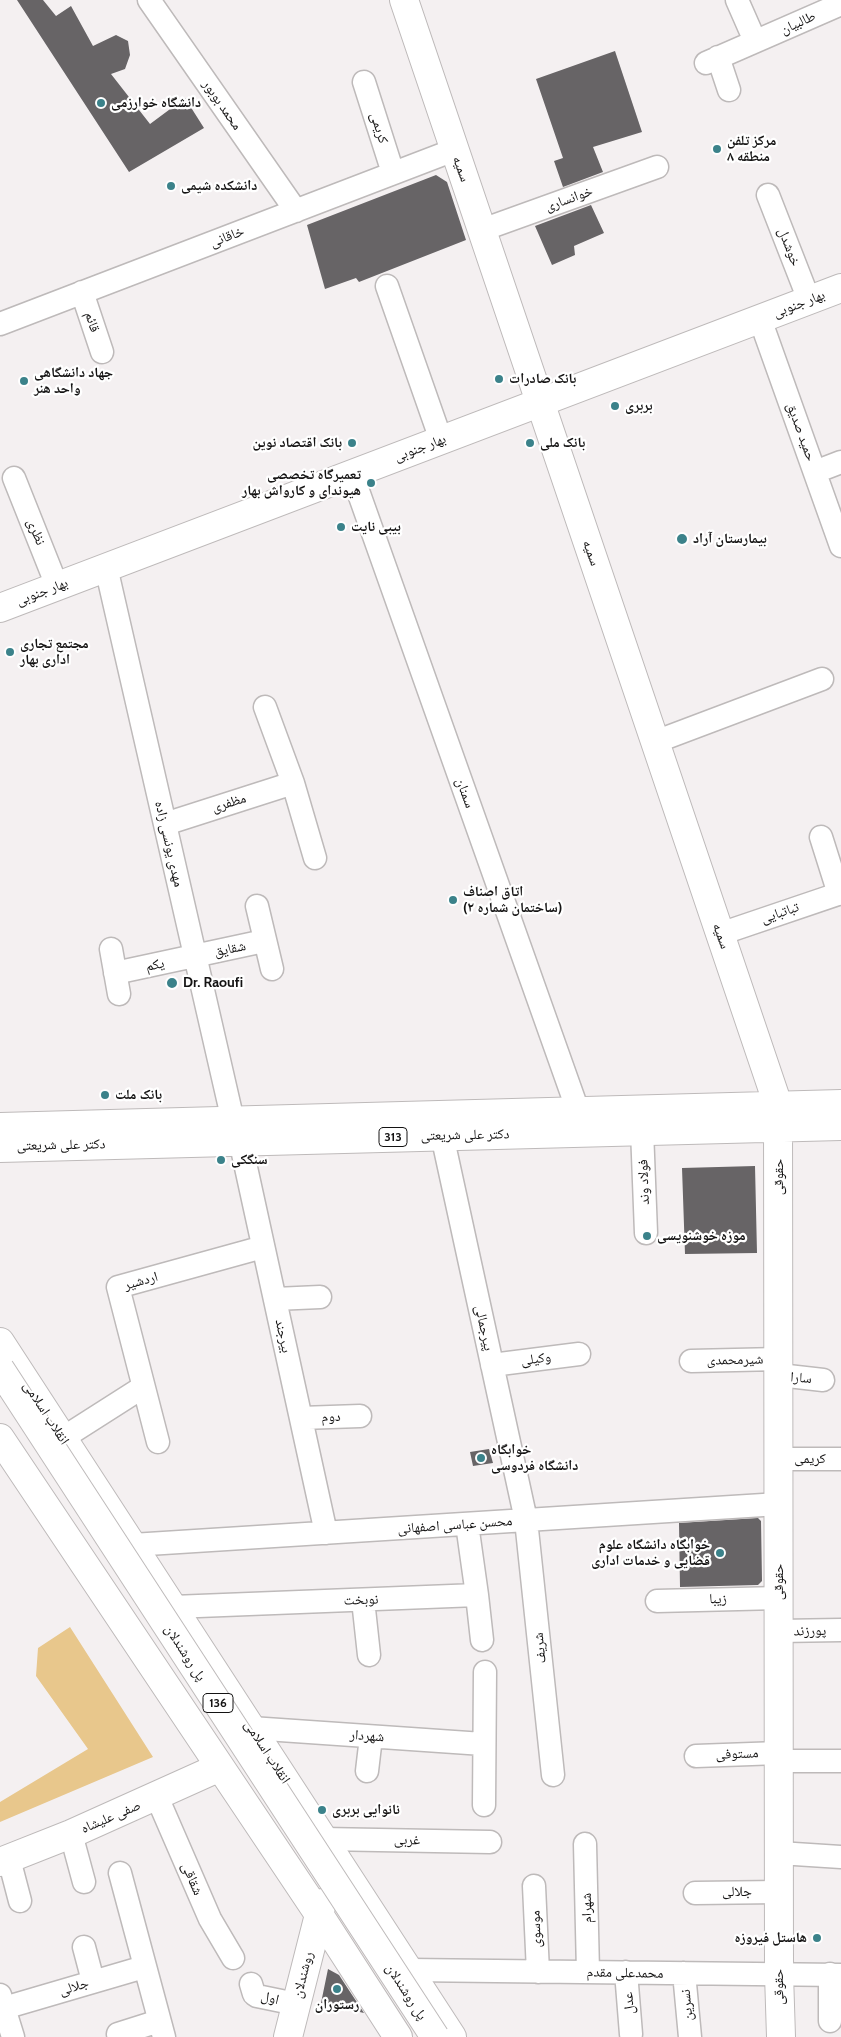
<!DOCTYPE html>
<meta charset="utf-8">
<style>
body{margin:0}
canvas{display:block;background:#f4f0f1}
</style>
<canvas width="841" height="2037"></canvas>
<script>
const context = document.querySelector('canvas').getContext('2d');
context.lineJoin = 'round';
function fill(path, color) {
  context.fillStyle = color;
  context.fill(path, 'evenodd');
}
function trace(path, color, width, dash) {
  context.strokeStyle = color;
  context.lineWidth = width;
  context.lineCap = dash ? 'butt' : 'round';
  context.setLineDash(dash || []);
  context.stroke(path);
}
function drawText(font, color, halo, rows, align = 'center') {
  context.font = font + ' Cabin,"Noto Naskh Arabic",sans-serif';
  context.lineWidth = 4.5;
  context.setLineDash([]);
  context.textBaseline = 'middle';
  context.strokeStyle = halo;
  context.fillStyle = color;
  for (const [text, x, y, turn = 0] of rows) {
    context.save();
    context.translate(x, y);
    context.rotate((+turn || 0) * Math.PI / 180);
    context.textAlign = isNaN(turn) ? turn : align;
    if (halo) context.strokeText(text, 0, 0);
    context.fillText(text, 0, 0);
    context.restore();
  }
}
fill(new Path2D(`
 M 70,1627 L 153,1757 L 0,1822 L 0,1802 L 88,1749 L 36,1676 L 38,1648 Z`), '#e8c78c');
fill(new Path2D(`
 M 17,0 L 43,0 L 56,16 L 71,6 L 93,46 L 116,35 L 128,41 L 130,55 L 125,69 L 111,74 L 150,124 L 185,98 L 204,128 L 129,172 Z
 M 615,51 L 642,132 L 593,147 L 603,172 L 563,187 L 554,161 L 563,158 L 536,79 Z
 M 436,175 L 447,182 L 466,240 L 359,282 L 356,278 L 325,289 L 307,225 Z
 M 591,205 L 604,233 L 574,246 L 575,255 L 552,265 L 535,226 Z
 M 755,1166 L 757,1253 L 685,1254 L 682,1168 Z
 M 489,1449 L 493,1463 L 473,1466 L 470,1452 Z
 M 758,1518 L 761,1521 L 762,1581 L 758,1585 L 680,1587 L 679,1523 Z
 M 328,1969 L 339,1975 L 364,2013 L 321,2003 Z`), '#676466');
const minor = new Path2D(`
 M 149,0 L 296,211
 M 737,0 L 755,41
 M 718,57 L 729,90
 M 706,63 L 841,4
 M 364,82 L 393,173
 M 768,195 L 809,300
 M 482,230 L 657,167
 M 387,286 L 441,440
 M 82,292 L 102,352
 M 760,319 L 841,546
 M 0,324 L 454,150
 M 815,472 L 841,462
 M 352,474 L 578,1111
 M 14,478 L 57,586
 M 106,567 L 233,1121
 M 265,707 L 293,783 L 315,858
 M 655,742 L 822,679
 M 165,824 L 293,783
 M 821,837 L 839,894
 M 257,906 L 272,969
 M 720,934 L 841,893
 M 111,949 L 119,994
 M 115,973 L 264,941
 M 642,1130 L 646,1233
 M 442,1135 L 526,1520 L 553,1775
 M 240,1140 L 326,1533
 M 275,1299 L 320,1297
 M 691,1361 L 779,1359
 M 492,1365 L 579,1354
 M 779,1375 L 823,1380
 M 301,1418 L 360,1416
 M 63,1438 L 143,1387
 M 158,1442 L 118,1287 L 263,1247
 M 779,1459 L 841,1459
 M 132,1545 L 779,1504
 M 477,1595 L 482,1640
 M 363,1600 L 369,1655
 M 657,1601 L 779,1598
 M 173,1607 L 477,1595 L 467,1524
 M 779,1631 L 841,1630
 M 251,1728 L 483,1744
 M 696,1756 L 779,1753
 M 779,1761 L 841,1761
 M 367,1771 L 371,1737
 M 157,1797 L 210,1919 L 233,1958
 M 484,1805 L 485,1672
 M 71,1834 L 84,1882
 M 323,1839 L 490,1842
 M 585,1844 L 588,1972
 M 779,1853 L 841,1857
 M 9,1859 L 20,1901
 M 120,1873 L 164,2037
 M 534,1886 L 538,1972
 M 695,1893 L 779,1892
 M 84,1947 L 93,1981
 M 409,1970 L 841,1975
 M 626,1972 L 631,2034
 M 684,1973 L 690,2037
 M 830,1974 L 830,2021
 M 251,1984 L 254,1994 L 257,1996 L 296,2004
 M 0,1995 L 13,2037
 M 4,2008 L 144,1967
 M 118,2034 L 159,2021`);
const major = new Path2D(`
 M 404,0 L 778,1105 L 779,1974 L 781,2037
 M 0,608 L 841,288
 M 0,1127 L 841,1104
 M 0,1148 L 841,1126
 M 0,1342 L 452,2037
 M 0,1438 L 318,1913 L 398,2037
 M 0,1862 L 71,1834 L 220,1767
 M 288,2037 L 322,1903`);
trace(minor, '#bebaba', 25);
trace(major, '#bebaba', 30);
trace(minor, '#fff', 22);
trace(major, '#fff', 28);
const majorBridge = new Path2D(`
 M 0,1369 L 435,2037`);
trace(majorBridge, '#bebaba', 30, []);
trace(majorBridge, '#fff', 28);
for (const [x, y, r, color] of [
 [101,103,5,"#3b828a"],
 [717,149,5,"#3b828a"],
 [171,186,5,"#3b828a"],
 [499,379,5,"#3b828a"],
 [24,381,5,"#3b828a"],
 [615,406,5,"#3b828a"],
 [352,443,5,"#3b828a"],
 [530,443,5,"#3b828a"],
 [371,483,5,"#3b828a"],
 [341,527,5,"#3b828a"],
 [682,539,6,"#3b828a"],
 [10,652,5,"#3b828a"],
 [453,900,5,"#3b828a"],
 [172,983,6,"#3b828a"],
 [105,1095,5,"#3b828a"],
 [221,1160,5,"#3b828a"],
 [647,1236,5,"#3b828a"],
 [481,1458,5,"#3b828a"],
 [720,1553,5,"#3b828a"],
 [322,1810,5,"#3b828a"],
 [817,1938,5,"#3b828a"],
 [337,1989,5,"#3b828a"]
]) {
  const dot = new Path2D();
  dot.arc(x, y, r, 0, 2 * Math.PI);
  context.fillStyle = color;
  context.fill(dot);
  trace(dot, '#fff', 2);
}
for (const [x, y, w] of [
 [393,1137,28],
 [218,1703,30]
]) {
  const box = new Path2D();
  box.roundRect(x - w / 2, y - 9.5, w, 19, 4);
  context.fillStyle = '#fff';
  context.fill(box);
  trace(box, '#141313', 1);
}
drawText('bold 12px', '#141313', null, [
 ["313",393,1137],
 ["136",218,1703]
]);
drawText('14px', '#141313', '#fff', [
 ["طالبیان",798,23,-24],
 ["محمد بوبور",222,105,55],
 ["کریمی",379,128,73],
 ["سمیه",461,169,71],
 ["خوانساری",569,199,-20],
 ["خاقانی",227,237,-21],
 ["خوشدل",789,247,69],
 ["بهار جنوبی",799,304,-21],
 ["قائم",92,322,72],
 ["حمید صدیق",801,432,70],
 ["بهار جنوبی",420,448,-21],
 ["نظری",36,532,68],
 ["سمیه",591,553,71],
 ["بهار جنوبی",42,592,-21],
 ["سمنان",465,793,70],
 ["مظفری",229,803,-17],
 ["مهدی یونسی زاده",169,844,77],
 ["تباتبایی",780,913,-19],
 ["سمیه",721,936,71],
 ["شقایق",230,949,-12],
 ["یکم",155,965,-12],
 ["دکتر علی شریعتی",465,1135,-1],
 ["دکتر علی شریعتی",61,1145,-1],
 ["حقوقی",779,1177,-90],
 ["فولاد وند",644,1182,-92],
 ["اردشیر",141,1281,-16],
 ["پیرجمالی",484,1328,78],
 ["بیرجند",283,1336,78],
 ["وکیلی",536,1359,-7],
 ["شیرمحمدی",735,1360,-1],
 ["سارا",801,1378,5],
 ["انقلاب اسلامی",46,1413,57],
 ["دوم",331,1417,-2],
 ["کریمی",810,1459],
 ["محسن عباسی اصفهانی",455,1525,-4],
 ["حقوقی",779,1582,-90],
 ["زیبا",718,1599,-1],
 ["نوبخت",361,1600,-2],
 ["پورزند",810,1631,-1],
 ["شریف",540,1648,-96],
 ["پل روشندلان",185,1653,57],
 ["شهردار",367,1736,4],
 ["انقلاب اسلامی",267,1752,57],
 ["مستوفی",737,1754,-2],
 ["صفی علیشاه",111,1817,-23],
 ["غربی",407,1840,1],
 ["شقاقی",192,1879,67],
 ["جلالی",737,1892],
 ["شهرام",587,1908,-91],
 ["موسوی",536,1929,-92],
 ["محمدعلی مقدم",625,1973,1],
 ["روشندلان",303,1975,-76],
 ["جلالی",74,1987,-17],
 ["حقوقی",779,1987,-91],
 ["پل روشندلان",406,1992,57],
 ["اول",270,1998,14],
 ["عدل",629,2003,-94],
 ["نسرین",687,2005,-95]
]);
drawText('bold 14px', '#141313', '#fff', [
 ["دانشگاه خوارزمی",111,103],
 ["مرکز تلفن",727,141],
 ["منطقه ۸",727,157],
 ["دانشکده شیمی",181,186],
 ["جهاد دانشگاهی",34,373],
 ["واحد هنر",34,389],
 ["بانک صادرات",509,379],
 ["بربری",625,406],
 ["بانک اقتصاد نوین",342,443,"right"],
 ["بانک ملی",540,443],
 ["تعمیرگاه تخصصی",361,475,"right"],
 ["هیوندای و کارواش بهار",361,491,"right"],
 ["بیبی نایت",351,527],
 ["بیمارستان آراد",693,539],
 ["مجتمع تجاری",20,644],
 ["اداری بهار",20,660],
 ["اتاق اصناف",463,892],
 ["(ساختمان شماره ۲)",463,908],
 ["Dr. Raoufi",183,983],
 ["بانک ملت",115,1095],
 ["سنگکی",231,1160],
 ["موزه خوشنویسی",657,1236],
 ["خوابگاه",491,1450],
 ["دانشگاه فردوسی",491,1466],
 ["خوابگاه دانشگاه علوم",710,1545,"right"],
 ["قضایی و خدمات اداری",710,1561,"right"],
 ["نانوایی بربری",332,1810],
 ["هاستل فیروزه",807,1938,"right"],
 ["رستوران",337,2005,"center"]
], 'left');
</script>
